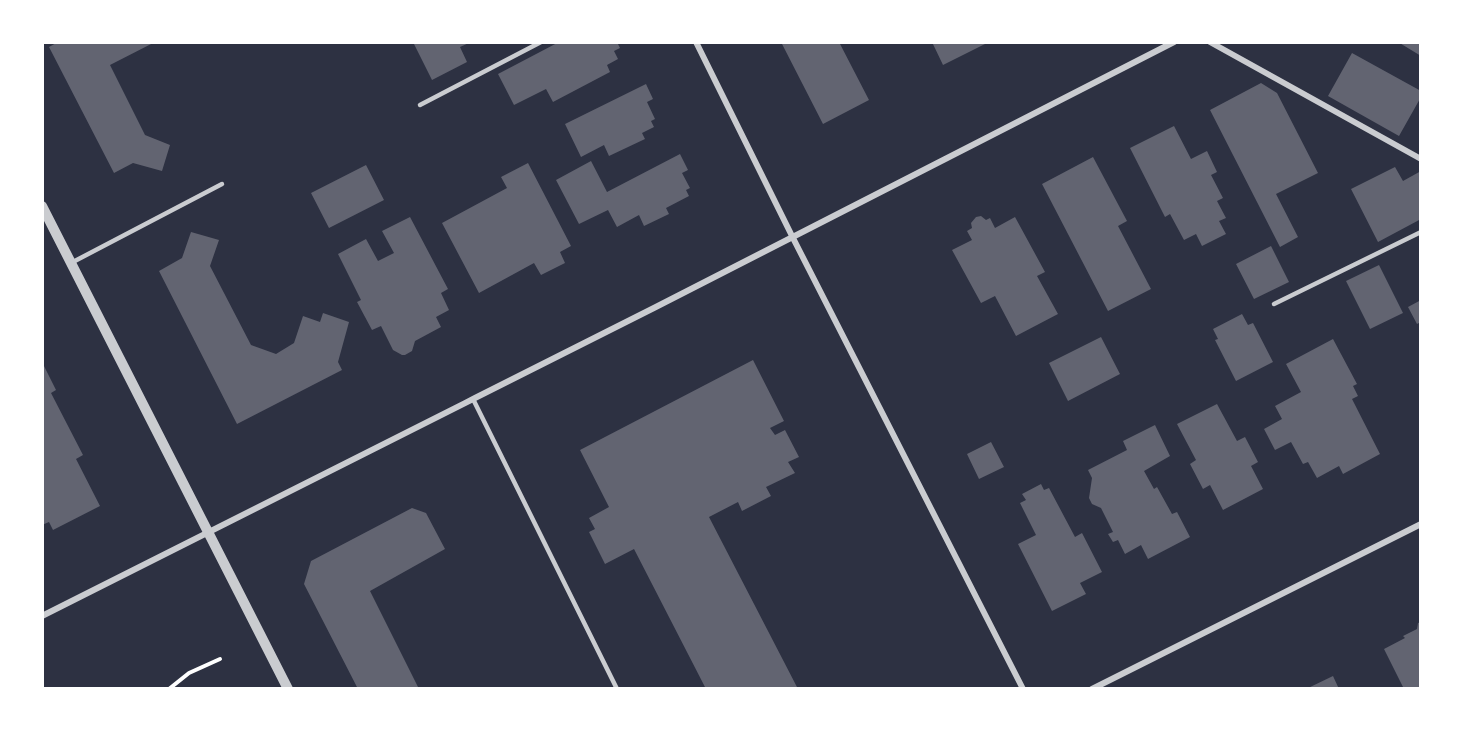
<!DOCTYPE html>
<style>
body{margin:0}
#map{position:relative;width:1463px;height:731px;overflow:hidden;background:#2d3142;font-family:"Titillium Web",sans-serif}
canvas{display:block}
.frame{position:absolute;inset:0;border:44px solid #fff;pointer-events:none}
</style>
<div id="map">
<canvas width="1463" height="731"></canvas>
<div class="frame"></div>
</div>
<script>
const context = document.querySelector('canvas').getContext('2d');
context.lineJoin = 'round';
function fill(path, color) {
  context.fillStyle = color;
  context.fill(path, 'evenodd');
}
function trace(path, color, width, dash) {
  context.strokeStyle = color;
  context.lineWidth = width;
  context.lineCap = dash ? 'butt' : 'round';
  context.setLineDash(dash || []);
  context.stroke(path);
}
fill(new Path2D(`
 M 58,42 L 155,42 L 110,65 L 145,135 L 170,145 L 162,171 L 133,163 L 114,173 L 49,47 Z
 M 413,42 L 471,42 L 460,47 L 467,62 L 432,80 Z
 M 559,42 L 617,42 L 620,48 L 614,51 L 618,59 L 607,65 L 610,72 L 553,102 L 546,89 L 514,105 L 498,74 Z
 M 781,42 L 839,42 L 869,100 L 823,124 Z
 M 932,42 L 989,42 L 943,65 Z
 M 1398,42 L 1421,42 L 1421,56 Z
 M 1352,53 L 1421,91 L 1421,97 L 1399,136 L 1328,96 Z
 M 1261,83 L 1277,93 L 1318,173 L 1276,194 L 1298,237 L 1280,247 L 1210,110 Z
 M 646,84 L 653,99 L 647,102 L 655,119 L 651,121 L 654,127 L 642,133 L 645,139 L 609,156 L 604,145 L 581,157 L 565,124 Z
 M 1174,126 L 1191,159 L 1207,151 L 1217,172 L 1211,175 L 1223,198 L 1217,201 L 1226,218 L 1219,221 L 1226,234 L 1202,246 L 1196,234 L 1184,240 L 1170,214 L 1165,217 L 1130,148 Z
 M 680,154 L 688,170 L 682,173 L 690,188 L 686,190 L 689,196 L 666,208 L 669,214 L 644,226 L 639,215 L 617,227 L 608,210 L 579,224 L 556,180 L 591,161 L 607,192 Z
 M 1093,157 L 1127,221 L 1118,226 L 1151,289 L 1108,311 L 1042,184 Z
 M 528,163 L 571,246 L 560,252 L 565,263 L 541,275 L 534,263 L 479,293 L 442,223 L 507,188 L 501,177 Z
 M 366,165 L 384,200 L 329,228 L 311,193 Z
 M 1395,167 L 1403,181 L 1421,171 L 1421,219 L 1378,242 L 1351,189 Z
 M 981,216 L 986,220 L 990,218 L 995,228 L 1015,217 L 1045,272 L 1037,276 L 1058,314 L 1016,336 L 995,296 L 981,303 L 952,250 L 972,240 L 967,231 L 972,228 L 971,223 L 976,217 Z
 M 410,217 L 448,289 L 441,293 L 449,310 L 436,317 L 441,327 L 415,341 L 412,351 L 405,355 L 402,355 L 393,350 L 381,326 L 372,330 L 357,302 L 361,300 L 338,254 L 366,239 L 378,261 L 394,253 L 382,231 Z
 M 191,232 L 219,240 L 210,266 L 251,345 L 276,354 L 294,343 L 303,316 L 320,322 L 323,313 L 349,322 L 338,362 L 342,370 L 237,424 L 159,271 L 182,258 Z
 M 1271,246 L 1289,282 L 1254,299 L 1236,264 Z
 M 1379,265 L 1403,313 L 1370,329 L 1346,281 Z
 M 1421,300 L 1421,322 L 1417,324 L 1408,307 Z
 M 1242,314 L 1248,325 L 1253,323 L 1273,362 L 1236,381 L 1215,340 L 1218,339 L 1213,329 Z
 M 1101,337 L 1120,374 L 1068,401 L 1049,363 Z
 M 1333,339 L 1357,384 L 1353,386 L 1358,396 L 1352,399 L 1380,454 L 1343,474 L 1339,466 L 1317,478 L 1308,462 L 1303,464 L 1291,442 L 1275,450 L 1264,429 L 1282,419 L 1275,406 L 1301,392 L 1286,364 Z
 M 753,360 L 784,421 L 770,428 L 775,435 L 785,430 L 799,457 L 788,462 L 795,473 L 766,487 L 771,496 L 742,511 L 738,502 L 709,517 L 798,689 L 706,689 L 634,549 L 605,564 L 589,532 L 595,529 L 589,518 L 609,507 L 580,450 Z
 M 42,362 L 56,390 L 51,393 L 83,455 L 76,459 L 100,506 L 53,530 L 49,522 L 42,525 Z
 M 1217,404 L 1237,441 L 1245,437 L 1258,462 L 1251,466 L 1263,489 L 1223,510 L 1210,485 L 1203,489 L 1190,464 L 1196,460 L 1177,424 Z
 M 1155,425 L 1170,456 L 1144,471 L 1154,489 L 1157,487 L 1172,514 L 1177,512 L 1190,537 L 1148,559 L 1141,545 L 1125,554 L 1118,540 L 1113,542 L 1108,534 L 1113,532 L 1101,508 L 1092,504 L 1089,498 L 1092,478 L 1088,470 L 1127,450 L 1123,441 Z
 M 991,442 L 1004,467 L 979,479 L 967,454 Z
 M 1041,484 L 1044,490 L 1049,488 L 1075,537 L 1082,533 L 1102,572 L 1080,583 L 1086,594 L 1052,611 L 1018,544 L 1036,535 L 1020,503 L 1026,500 L 1022,494 Z
 M 412,508 L 426,513 L 445,549 L 370,591 L 419,689 L 358,689 L 304,584 L 311,561 Z
 M 1421,622 L 1421,689 L 1404,689 L 1384,649 L 1405,638 L 1403,636 L 1417,629 L 1418,623 Z
 M 1333,676 L 1339,689 L 1306,689 Z`), '#626471');
trace(new Path2D(`
 M 169,689 L 189,673 L 220,659`), '#fff', 4);
trace(new Path2D(`
 M 420,105 L 541,42
 M 71,263 L 222,184
 M 1274,304 L 1421,232
 M 473,399 L 617,689`), '#caccd0', 4.5);
trace(new Path2D(`
 M 696,42 L 793,238 L 1023,689
 M 1210,42 L 1421,159
 M 42,616 C 186,542 331,471 475,398 C 709,281 942,161 1174,42
 M 1092,689 L 1421,524`), '#caccd0', 6);
trace(new Path2D(`
 M 42,206 L 288,689`), '#caccd0', 10);
</script>
